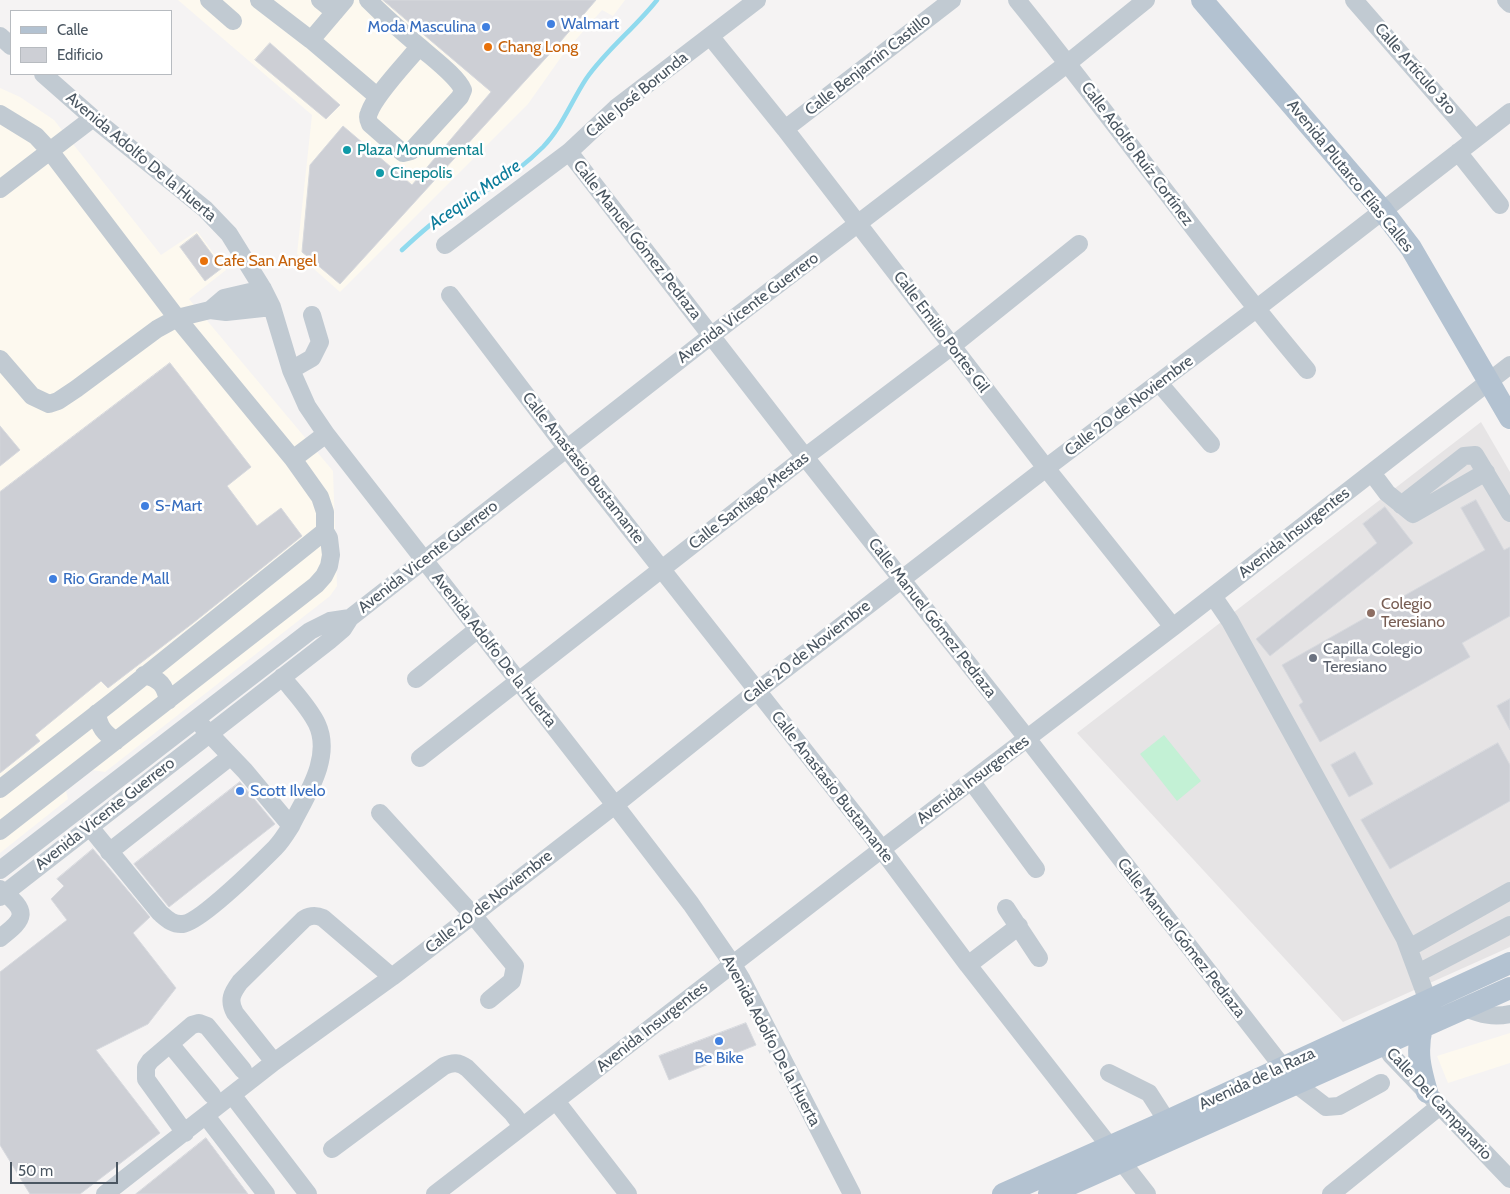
<!DOCTYPE html>
<meta charset="utf-8">
<style>
body{margin:0}
#map{position:relative;width:1510px;height:1194px;overflow:hidden;background:#f5f3f3;font-family:Cabin,sans-serif}
canvas{display:block}
.legend{position:absolute;left:10px;top:10px;width:162px;height:65px;box-sizing:border-box;background:#fff;border:1px solid #b7bbc0;margin:0;padding:6px 9px;list-style:none;font-size:15px;color:#4a5661}
.legend li{display:flex;align-items:center;gap:10px;height:25px}
.legend b{width:25px;border:1px solid #b7bbc0}
.scale{position:absolute;left:10px;top:1162px;width:108px;height:22px;box-sizing:border-box;border:2px solid #4a5661;border-top:0;padding-left:6px;font-size:15px;line-height:18px;white-space:nowrap;color:#4a5661;-webkit-text-stroke:4px #fff;paint-order:stroke}
</style>
<div id="map">
<canvas width="1510" height="1194"></canvas>
<ul class="legend">
<li><b style="height:6px;background:#b3c2d1"></b>Calle</li>
<li><b style="height:14px;background:#cdcfd5"></b>Edificio</li>
</ul>
<div class="scale">50 m</div>
</div>
<script>
const context = document.querySelector('canvas').getContext('2d');
context.lineJoin = 'round';
function fill(path, color) {
  context.fillStyle = color;
  context.fill(path, 'evenodd');
}
function trace(path, color, width, dash) {
  context.strokeStyle = color;
  context.lineWidth = width;
  context.lineCap = dash ? 'butt' : 'round';
  context.setLineDash(dash || []);
  context.stroke(path);
}
function drawText(font, color, halo, rows, align = 'center') {
  context.font = font + ' Cabin,sans-serif';
  context.lineWidth = 5;
  context.setLineDash([]);
  context.textBaseline = 'middle';
  context.strokeStyle = halo;
  context.fillStyle = color;
  for (const [text, x, y, turn = 0] of rows) {
    context.save();
    context.translate(x, y);
    context.rotate((+turn || 0) * Math.PI / 180);
    context.textAlign = isNaN(turn) ? turn : align;
    if (halo) context.strokeText(text, 0, 0);
    context.fillText(text, 0, 0);
    context.restore();
  }
}
fill(new Path2D(`
 M 178,0 L 625,0 L 613,16 L 602,10 L 564,53 L 528,104 L 340,292 L 297,254 L 312,115 Z
 M 0,88 L 20,97 L 54,120 L 161,255 L 197,231 L 226,270 L 189,299 L 333,471 L 337,586 L 330,596 L 105,772 L 92,770 L 66,791 L 68,799 L 0,853 Z
 M 1510,1033 L 1510,1063 L 1448,1083 L 1437,1056 Z`), '#fdf9ef');
fill(new Path2D(`
 M 1481,422 L 1510,472 L 1510,947 L 1343,1022 L 1077,733 Z`), '#e6e4e5');
fill(new Path2D(`
 M 1164,735 L 1201,781 L 1177,801 L 1140,754 Z`), '#c3f1d5');
trace(new Path2D(`
 M 402,250 C 417,236 432,222 449,211 C 462,201 478,196 492,187 C 510,176 528,162 543,147 C 562,127 571,102 586,79 C 606,50 635,28 657,0`), '#90daee', 4.5);
const building = new Path2D(`
 M 383,0 L 596,0 L 555,48 L 340,284 L 302,252 L 310,165 L 343,126 L 412,185 L 491,92 Z
 M 270,43 L 340,105 L 326,119 L 255,60 Z
 M 197,234 L 222,268 L 205,281 L 180,247 Z
 M 170,363 L 251,467 L 227,486 L 257,526 L 281,508 L 302,536 L 193,623 L 108,688 L 101,681 L 35,735 L 40,741 L 0,773 L 0,492 Z
 M 0,426 L 20,450 L 0,466 Z
 M 1476,500 L 1504,550 L 1510,547 L 1510,616 L 1462,643 L 1470,657 L 1320,742 L 1299,705 L 1303,702 L 1282,665 L 1485,550 L 1461,508 Z
 M 1385,507 L 1413,543 L 1270,656 L 1256,639 L 1377,543 L 1363,524 Z
 M 1510,699 L 1510,730 L 1497,706 Z
 M 1498,743 L 1510,765 L 1510,801 L 1390,869 L 1361,820 Z
 M 1355,752 L 1373,784 L 1349,797 L 1331,765 Z
 M 240,782 L 275,824 L 169,907 L 134,864 Z
 M 93,849 L 150,917 L 133,933 L 176,988 L 148,1024 L 96,1050 L 160,1133 L 80,1194 L 30,1194 L 0,1145 L 0,972 L 67,920 L 51,899 L 64,886 L 57,879 Z
 M 746,1023 L 756,1045 L 669,1080 L 659,1056 Z
 M 206,1138 L 248,1194 L 136,1194 Z`);
fill(building, '#cdcfd5');
trace(building, '#d7d9de', 1);
trace(new Path2D(`
 M 209,0 L 233,21
 M 259,0 L 311,40 L 378,97
 M 320,0 L 335,12
 M 368,0 C 385,17 402,32 420,47 C 432,58 457,76 463,90 L 460,97 L 411,151 L 403,153 L 370,124 C 368,120 367,117 369,113 C 375,95 406,63 419,47
 M 1017,0 C 1116,122 1206,250 1307,370
 M 1354,0 L 1475,139
 M 1506,0 L 1510,4
 M 0,36 L 11,46
 M 710,36 L 785,129 L 1046,468 L 1173,627
 M 311,40 L 345,0
 M 43,74 L 93,118 L 205,209 L 229,234 L 263,289 L 272,307 L 291,370 L 307,406 L 326,434 L 615,805 L 691,904 L 733,965 L 742,980 L 852,1194
 M 0,114 L 36,136 L 50,151 L 177,318 L 293,459 L 320,497 L 325,512 L 325,531 L 329,538 L 331,555 L 329,566 L 324,576 L 316,585 L 0,831
 M 785,129 L 952,0
 M 569,152 L 805,457 L 1019,728 L 1296,1084 L 1326,1107 L 1339,1106 L 1381,1083
 M 1458,152 L 1500,205
 M 0,189 L 93,118
 M 445,245 L 569,152 L 616,108 L 757,0
 M 450,295 L 567,449 L 874,839 L 968,965 L 1147,1194
 M 210,310 L 224,298 L 263,289
 M 0,359 L 32,396 L 49,404 L 58,401 L 76,389 L 157,329 L 177,318 L 210,310 L 226,312 L 272,307
 M 291,370 L 312,358 L 320,342 L 312,315
 M 1159,383 L 1211,444
 M 293,459 L 326,434
 M 1372,473 L 1387,493 L 1413,514 L 1486,472
 M 1401,505 L 1464,456 L 1475,455 L 1510,513
 M 1213,596 L 1230,621 L 1405,939 L 1428,1001
 M 144,675 C 160,679 165,685 168,701
 M 282,677 C 294,692 309,707 317,724 C 333,758 305,797 291,826
 M 416,679 L 478,629
 M 97,713 C 99,727 104,733 116,741
 M 420,758 L 805,457 L 952,346 L 1079,244
 M 972,782 L 1036,869
 M 0,789 L 113,701 L 325,531
 M 380,813 L 473,915 L 515,966 L 512,981 L 489,1000
 M 89,826 L 160,913 C 167,919 173,925 183,924 C 201,922 260,863 275,848 C 281,842 286,834 291,826 L 245,771 L 202,726
 M 109,852 L 230,757
 M 0,870 L 310,631 L 330,621 L 350,618
 M 0,889 C 29,912 26,918 0,938
 M 0,897 L 329,641 L 343,629 L 350,618 L 712,335 L 1068,63 L 1146,0
 M 1006,908 L 1039,958
 M 1409,948 L 1510,891
 M 968,965 L 1019,926
 M 1418,973 L 1510,925
 M 1465,1008 C 1481,1014 1493,1018 1510,1014
 M 1378,1034 L 1391,1055 L 1510,1179
 M 170,1044 L 212,1095
 M 274,1062 L 235,1013 C 228,1000 232,993 240,982 L 304,919 C 311,915 316,915 323,918 L 392,977
 M 1109,1073 L 1149,1093 L 1167,1121
 M 233,1096 L 308,1194
 M 556,1101 L 628,1194
 M 206,1116 L 266,1194
 M 185,1133 L 146,1079 L 146,1067 L 150,1061 L 192,1025 L 199,1023 L 207,1026 L 243,1070
 M 332,1149 L 444,1066 C 453,1062 459,1062 467,1068 L 513,1114 L 522,1126
 M 105,1194 L 274,1062 L 392,977 L 473,915 L 615,805 L 757,691 L 1046,468 L 1256,309 L 1510,112
 M 435,1194 L 882,849 L 1173,627 L 1510,365
 M 1331,1194 L 1440,1106`), '#c1cad2', 18);
trace(new Path2D(`
 M 1202,0 L 1382,210 L 1411,248 L 1510,418
 M 1422,1027 C 1416,1052 1420,1068 1427,1092
 M 1003,1194 L 1167,1121 L 1510,963
 M 1049,1194 L 1510,988`), '#b3c2d1', 22);
for (const [x, y, r, color] of [
 [551,24,5,"#3f7fe0"],
 [486,27,5,"#3f7fe0"],
 [488,47,5,"#e8710a"],
 [347,150,5,"#0f9aa8"],
 [380,173,5,"#0f9aa8"],
 [204,261,5,"#e8710a"],
 [145,506,5,"#3f7fe0"],
 [53,579,5,"#3f7fe0"],
 [1371,613,5,"#8d6e63"],
 [1313,658,5,"#6b7280"],
 [240,791,5,"#3f7fe0"],
 [719,1041,5,"#3f7fe0"]
]) {
  const dot = new Path2D();
  dot.arc(x, y, r, 0, 2 * Math.PI);
  context.fillStyle = color;
  context.fill(dot);
  trace(dot, '#fff', 2);
}
drawText('16px', '#366cbe', '#fff', [
 ["Walmart",561,24],
 ["Moda Masculina",476,27,"right"],
 ["S-Mart",155,506],
 ["Rio Grande Mall",63,579],
 ["Scott Ilvelo",250,791],
 ["Be Bike",719,1058,"center"]
], 'left');
drawText('16px', '#c56008', '#fff', [
 ["Chang Long",498,47],
 ["Cafe San Angel",214,261]
], 'left');
drawText('16px', '#4a5661', '#fff', [
 ["Calle Benjamín Castillo",868,65,-38],
 ["Calle Artículo 3ro",1415,69,49],
 ["Calle José Borunda",637,95,-39],
 ["Calle Adolfo Ruíz Cortínez",1137,154,53],
 ["Avenida Adolfo De la Huerta",141,157,40],
 ["Avenida Plutarco Elías Calles",1350,176,51],
 ["Calle Manuel Gómez Pedraza",637,240,52],
 ["Avenida Vicente Guerrero",748,308,-37],
 ["Calle Emilio Portes Gil",941,332,53],
 ["Calle 20 de Noviembre",1129,406,-37],
 ["Calle Anastasio Bustamante",583,468,52],
 ["Calle Santiago Mestas",749,501,-38],
 ["Avenida Insurgentes",1294,533,-38],
 ["Avenida Vicente Guerrero",428,557,-38],
 ["Calle Manuel Gómez Pedraza",932,618,52],
 ["Avenida Adolfo De la Huerta",494,650,52],
 ["Calle 20 de Noviembre",807,652,-38],
 ["Avenida Insurgentes",973,780,-37],
 ["Calle Anastasio Bustamante",832,787,52],
 ["Avenida Vicente Guerrero",105,814,-38],
 ["Calle 20 de Noviembre",489,902,-38],
 ["Calle Manuel Gómez Pedraza",1181,938,52],
 ["Avenida Insurgentes",652,1027,-38],
 ["Avenida Adolfo De la Huerta",771,1041,62],
 ["Avenida de la Raza",1257,1079,-25],
 ["Calle Del Campanario",1439,1104,47]
]);
drawText('16px', '#0d838f', '#fff', [
 ["Plaza Monumental",357,150],
 ["Cinepolis",390,173]
], 'left');
drawText('16px', '#785e54', '#fff', [
 ["Colegio",1381,604],
 ["Teresiano",1381,622]
], 'left');
drawText('16px', '#5b616d', '#fff', [
 ["Capilla Colegio",1323,649],
 ["Teresiano",1323,667]
], 'left');
drawText('italic 18px', '#0c7c9b', '#fff', [
 ["Acequia Madre",475,195,-35]
]);
</script>
